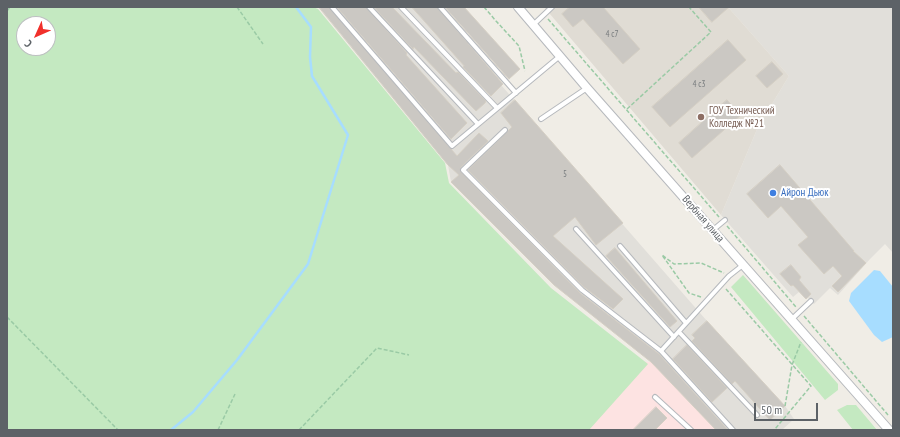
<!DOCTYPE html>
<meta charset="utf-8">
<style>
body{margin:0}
#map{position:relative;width:900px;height:437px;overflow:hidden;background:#f0ede6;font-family:"PT Sans Narrow",sans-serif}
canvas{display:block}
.frame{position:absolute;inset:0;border:8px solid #5d6267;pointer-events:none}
.north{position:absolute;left:16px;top:16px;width:40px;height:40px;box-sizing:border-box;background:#fff;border:1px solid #bec0c2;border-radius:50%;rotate:225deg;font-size:11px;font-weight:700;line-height:16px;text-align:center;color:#5d6267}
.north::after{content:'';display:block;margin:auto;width:14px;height:18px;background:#f1302b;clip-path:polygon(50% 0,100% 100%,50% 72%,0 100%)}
.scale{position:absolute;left:754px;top:403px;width:64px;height:18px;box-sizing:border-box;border:2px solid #5d6267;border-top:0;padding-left:5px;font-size:12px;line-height:14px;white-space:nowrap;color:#5d6267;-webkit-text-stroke:3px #fff;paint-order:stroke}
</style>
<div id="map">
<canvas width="900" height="437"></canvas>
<div class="frame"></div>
<div class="north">С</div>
<div class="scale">50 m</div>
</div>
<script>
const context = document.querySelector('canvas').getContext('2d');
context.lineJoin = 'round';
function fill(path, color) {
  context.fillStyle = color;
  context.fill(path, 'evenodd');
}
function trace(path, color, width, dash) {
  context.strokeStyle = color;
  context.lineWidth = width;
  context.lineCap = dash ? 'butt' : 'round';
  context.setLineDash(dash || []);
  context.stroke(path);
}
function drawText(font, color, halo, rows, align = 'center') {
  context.font = font + ' "PT Sans Narrow",sans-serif';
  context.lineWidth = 4;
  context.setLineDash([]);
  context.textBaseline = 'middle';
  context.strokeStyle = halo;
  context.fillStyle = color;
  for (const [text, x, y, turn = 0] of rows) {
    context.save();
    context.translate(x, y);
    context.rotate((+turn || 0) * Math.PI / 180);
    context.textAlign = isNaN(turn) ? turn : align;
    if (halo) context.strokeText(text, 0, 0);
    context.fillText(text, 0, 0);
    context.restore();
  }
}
fill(new Path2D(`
 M 319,7 L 433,7 L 707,321 L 785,406 L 794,419 L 782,430 L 716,430 L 651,362 L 554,285 L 451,182 L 448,165 Z
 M 728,7 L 893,7 L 893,253 L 885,244 L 870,259 L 838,295 L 830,288 L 814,304 L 808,298 L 806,299 L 799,292 L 793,297 L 721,215 L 758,127 L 789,76 Z`), '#e1dfda');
fill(new Path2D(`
 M 544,7 L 728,7 L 789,76 L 758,127 L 721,215 Z`), '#e0dcd4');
fill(new Path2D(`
 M 623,361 L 651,362 L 716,430 L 556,430 Z`), '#fde3e2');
fill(new Path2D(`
 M 7,7 L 313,7 L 318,9 L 445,163 L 449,183 L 551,288 L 648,364 L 589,430 L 7,430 ZM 24,24 L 48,24 L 48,48 L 24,48 Z
 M 743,275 L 838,384 L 838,390 L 825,400 L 731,287 Z
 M 847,405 L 856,405 L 877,430 L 853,430 L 837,410 Z`), '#c4e9c1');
fill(new Path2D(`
 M 874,270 L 880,271 L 893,287 L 893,337 L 882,342 L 874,335 L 849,301 L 851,293 Z`), '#a7ddff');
trace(new Path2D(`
 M 171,430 L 193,412 L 237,360 L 308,264 L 348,135 L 312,76 L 310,57 L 311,27 L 296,7`), '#a7ddff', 2.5);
const building = new Path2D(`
 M 319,7 L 329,7 L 457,156 L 479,133 L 488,141 L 461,167 L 461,172 L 580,293 L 659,354 L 728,430 L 716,430 L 651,362 L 554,285 L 451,182 L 459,175 L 448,165 Z
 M 337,7 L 366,7 L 407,53 L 406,55 L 467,123 L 451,139 Z
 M 374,7 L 392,7 L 456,73 L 458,72 L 486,101 L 485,103 L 476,111 L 414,47 L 413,49 Z
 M 412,7 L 437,7 L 503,84 L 491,96 L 463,67 L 464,66 Z
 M 445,7 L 464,7 L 520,69 L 509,79 Z
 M 570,7 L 603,7 L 640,49 L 623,64 L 583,19 L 573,27 L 562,14 Z
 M 699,7 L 729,7 L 712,22 Z
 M 728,40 L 746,60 L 670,127 L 652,107 Z
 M 772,62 L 783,74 L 767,88 L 756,76 Z
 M 515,100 L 623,223 L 596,245 L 575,217 L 553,236 L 623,299 L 613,309 L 584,287 L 468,170 L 512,127 L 501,113 Z
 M 727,100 L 741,115 L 692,158 L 679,143 Z
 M 780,165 L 854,251 L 853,251 L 866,263 L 838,292 L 832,286 L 842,276 L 833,266 L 824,274 L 798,245 L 808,237 L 781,206 L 768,218 L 747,194 Z
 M 615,248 L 677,321 L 670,327 L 606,256 Z
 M 791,265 L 801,277 L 799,280 L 811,294 L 806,299 L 793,285 L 791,286 L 780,274 Z
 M 707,321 L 785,406 L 770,420 L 735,381 L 732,384 L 692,341 L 695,338 L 692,335 Z
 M 687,345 L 727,388 L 712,402 L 673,359 Z
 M 656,407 L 667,418 L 655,430 L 633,430 Z`);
fill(building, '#cbc8c3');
trace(building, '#d5cfc4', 1);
const lane = new Path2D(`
 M 332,7 L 452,146 L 560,56
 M 369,7 L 478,124
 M 401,7 L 497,108
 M 440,7 L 516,93
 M 533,25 L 552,7
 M 541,119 L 587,88
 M 505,130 L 463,170 L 582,290 L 661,351 L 729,276 L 743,265
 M 576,229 L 674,337
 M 713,230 L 725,220
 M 620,246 L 686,323
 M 792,319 L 811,301
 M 679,332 L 757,415
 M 661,351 L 733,430
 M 655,397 L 691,430`);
const street = new Path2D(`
 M 518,7 L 587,88 L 889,430`);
trace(lane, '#b6b9bd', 6);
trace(street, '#b6b9bd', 10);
trace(new Path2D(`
 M 237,7 L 263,44
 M 484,7 L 496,21 L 519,46 L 525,71
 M 7,11 L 10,7
 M 548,19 L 719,217
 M 627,109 L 711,32 L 689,7
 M 727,226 L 796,307
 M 726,289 L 811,386 L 775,429 L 776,430
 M 701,297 L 689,293 L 662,255 L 674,264 L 701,263 L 724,273
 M 804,316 L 888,415
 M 7,317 L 118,430
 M 785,406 L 792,365 L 801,342
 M 218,430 L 235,394
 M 299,430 L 377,348 L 409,355`), '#9acaa5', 1.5, [4, 2]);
trace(lane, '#fff', 4);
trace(street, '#fff', 8);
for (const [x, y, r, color] of [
 [701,117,4,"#8d6e63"],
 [773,193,4,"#3f7fe0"]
]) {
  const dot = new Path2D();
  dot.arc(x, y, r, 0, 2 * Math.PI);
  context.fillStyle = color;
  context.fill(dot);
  trace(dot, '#fff', 1.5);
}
drawText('9px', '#787c7e', null, [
 ["4 с7",612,34],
 ["4 с3",699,84],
 ["5",565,174]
]);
drawText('11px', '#785e54', '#fff', [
 ["ГОУ Технический",709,111],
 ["Колледж №21",709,124]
], 'left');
drawText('11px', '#366cbe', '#fff', [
 ["Айрон Дьюк",781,193]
], 'left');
drawText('11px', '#5d6267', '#fff', [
 ["Вербная улица",703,219,49]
]);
</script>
